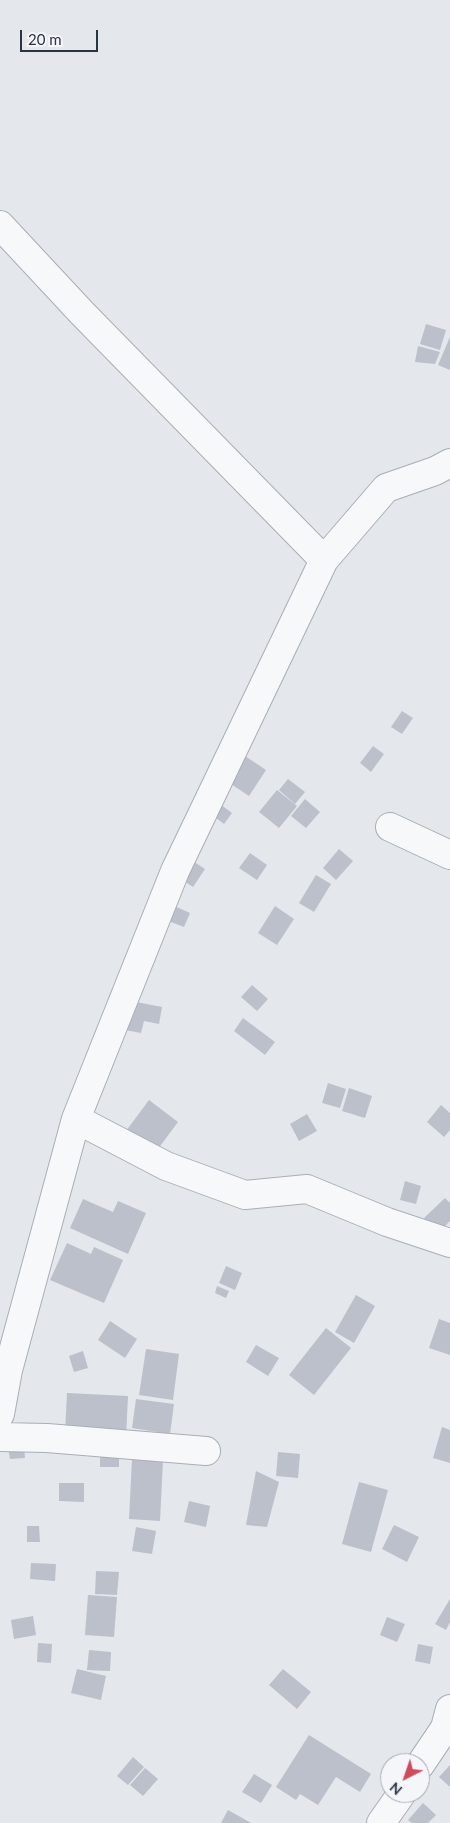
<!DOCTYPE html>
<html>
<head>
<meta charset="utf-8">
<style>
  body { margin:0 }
  #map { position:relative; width:450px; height:1823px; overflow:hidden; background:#e4e7ec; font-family:Lato,sans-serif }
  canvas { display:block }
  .north { position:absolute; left:380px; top:1753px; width:50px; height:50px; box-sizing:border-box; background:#f4f6f9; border:1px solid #a4a8b1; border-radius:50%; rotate:221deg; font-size:14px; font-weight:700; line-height:20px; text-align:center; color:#2b3445 }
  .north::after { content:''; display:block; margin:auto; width:18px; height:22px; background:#d1495b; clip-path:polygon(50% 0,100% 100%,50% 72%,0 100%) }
  .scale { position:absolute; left:20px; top:30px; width:78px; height:22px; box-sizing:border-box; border:2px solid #2b3445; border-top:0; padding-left:6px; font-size:15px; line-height:18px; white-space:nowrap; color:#2b3445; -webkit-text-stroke:4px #f4f6f9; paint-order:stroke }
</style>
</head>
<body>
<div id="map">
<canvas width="450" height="1823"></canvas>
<div class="north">N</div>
<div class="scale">20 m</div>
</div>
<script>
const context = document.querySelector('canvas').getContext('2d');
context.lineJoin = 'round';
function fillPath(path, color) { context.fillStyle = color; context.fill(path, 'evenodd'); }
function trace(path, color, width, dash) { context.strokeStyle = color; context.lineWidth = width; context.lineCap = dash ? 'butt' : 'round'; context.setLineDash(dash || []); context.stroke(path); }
fillPath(new Path2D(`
  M426,324l20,6 -6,20 -20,-6z
  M450,337v33l-12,-5z
  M418,346l22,6 -5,12 -20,-2z
  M402,711l11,7 -11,16 -11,-7z
  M373,746l11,8 -13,18 -11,-9z
  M242,754l24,16 -17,26 -24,-16z
  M288,779l17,13 -10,12 -16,-14z
  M277,790l20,16 -18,22 -20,-16z
  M305,799l15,13 -14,16 -15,-12z
  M216,801l16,12 -8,11 -16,-12z
  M339,849l14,12 -17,19 -13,-12z
  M250,853l17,12 -10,15 -18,-12z
  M188,858l17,11 -12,18 -17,-11z
  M316,875l15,9 -17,28 -15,-9z
  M172,905l18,8 -6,14 -18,-7z
  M275,906l19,13 -17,26 -19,-12z
  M252,985l16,14 -11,12 -16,-14z
  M126,1000l36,7 -3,17 -15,-3 -3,12 -21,-4z
  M243,1018l32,24 -10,13 -31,-24z
  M328,1083l18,6 -6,19 -18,-5z
  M349,1088l23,8 -7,22 -23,-7z
  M149,1100l29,22 -23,31 -29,-22z
  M441,1105l9,8v17l-6,7 -17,-15z
  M307,1114l10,17 -18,10 -9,-17z
  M405,1181l16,5 -5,18 -16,-4z
  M445,1198l5,5v18l-12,12 -14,-15z
  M83,1199l30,13 5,-11 28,12 -18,41 -58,-26z
  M67,1243l24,11 3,-7 29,13 -19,43 -54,-23z
  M226,1266l16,7 -7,17 -16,-7z
  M217,1286l12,5 -3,7 -11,-5z
  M356,1295l19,11 -21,37 -19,-11z
  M439,1319l11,4v32l-21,-7z
  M110,1321l27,18 -12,19 -27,-18z
  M326,1328l25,20 -37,47 -25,-20z
  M256,1345l23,13 -11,18 -22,-14z
  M146,1349l33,5 -6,46 -34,-5z
  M83,1351l5,17 -14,4 -5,-16z
  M67,1393l61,3 -2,41 -61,-4z
  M136,1399l38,5 -4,30 -38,-6z
  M442,1427l8,3v33l-17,-5z
  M24,1445l1,13 -15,1 -2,-12z
  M119,1445v22h-19v-21z
  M278,1452l22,2 -2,24 -22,-2z
  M132,1459l31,2 -3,60 -31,-2z
  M256,1471l23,11 -12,45 -21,-2z
  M359,1482l29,8 -17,62 -29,-8z
  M59,1483h25v19l-25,-1z
  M189,1501l21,5 -4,21 -22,-5z
  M394,1525l25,12 -12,25 -25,-13z
  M27,1526h12l1,16h-13z
  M136,1527l20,4 -4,23 -20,-3z
  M31,1563l25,1 -1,17 -25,-2z
  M96,1571l23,1 -2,23 -22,-1z
  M88,1595l29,2 -3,40 -29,-2z
  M450,1599v23l-4,8 -11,-6z
  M33,1616l3,19 -22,4 -3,-19z
  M387,1617l18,7 -8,18 -17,-7z
  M38,1643l14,1 -1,19 -14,-1z
  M418,1644l15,3 -3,17 -15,-3z
  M89,1650l22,2 -1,19 -23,-1z
  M77,1669l29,7 -5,24 -30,-7z
  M283,1669l28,23 -14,17 -28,-24z
  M309,1735l62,39 -11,18 -24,-15 -18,28 -18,-11 -4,6 -20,-13z
  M133,1757l11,10 -16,18 -11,-9z
  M450,1765v22l-11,-10z
  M145,1768l13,11 -15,17 -13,-11z
  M254,1774l18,11 -11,18 -19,-11z
  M423,1803l13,12 -8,8h-16l-4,-3z
  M228,1810l23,13h-30z`), '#bbc0ca');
const minor = new Path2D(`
  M0,225l82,88 242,247
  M390,827l60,28
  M76,1119l90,47 79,29 62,-6 80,33 63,21
  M0,1414l8,-44 68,-251 99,-248 149,-311 62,-72 49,-17 15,-8
  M0,1437l47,1 159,13
  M420,1765l25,-37 5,-19
  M381,1823l21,-30`);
trace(minor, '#a9aeb7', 30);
trace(minor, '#f7f8fa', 28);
</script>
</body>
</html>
